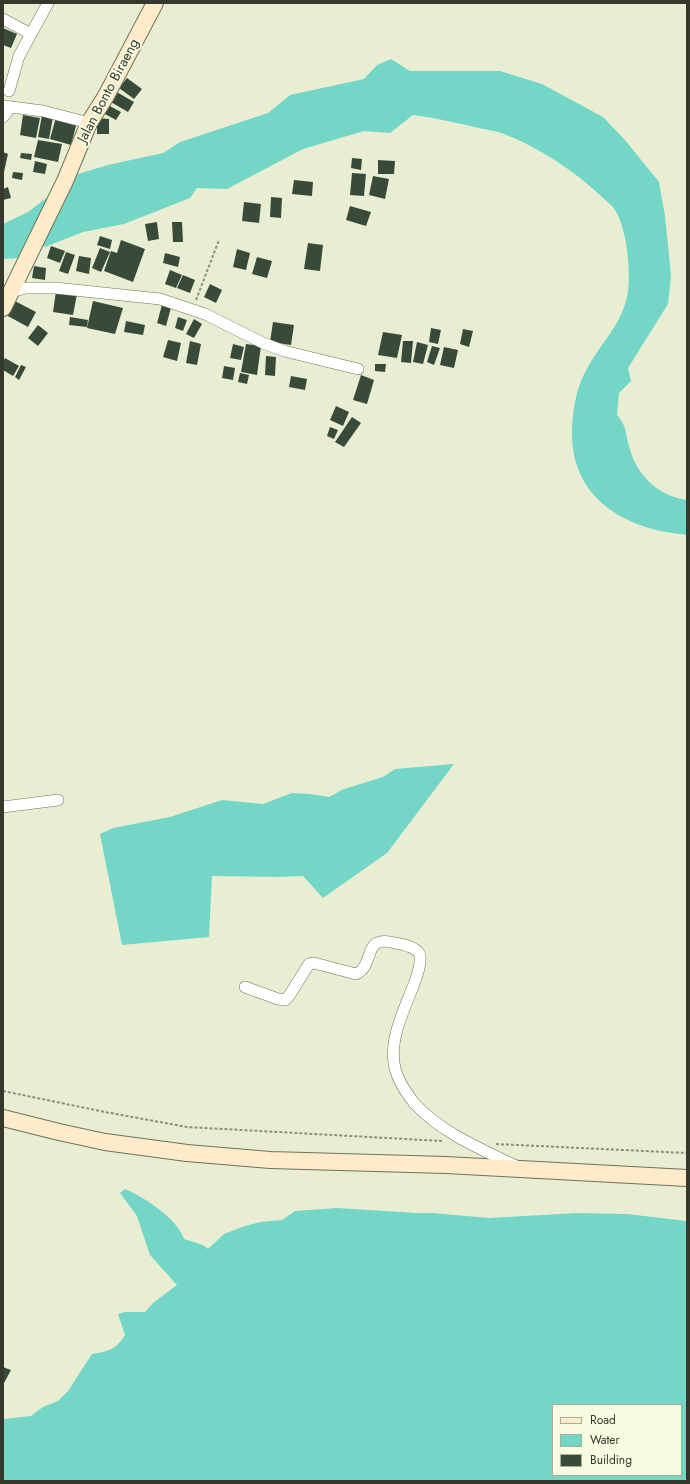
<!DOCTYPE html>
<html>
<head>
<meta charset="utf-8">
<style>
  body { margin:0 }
  #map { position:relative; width:690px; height:1484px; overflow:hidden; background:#e9eed3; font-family:Jost,sans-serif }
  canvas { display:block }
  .frame { position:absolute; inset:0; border:4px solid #36382e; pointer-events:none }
  .legend { position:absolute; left:552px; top:1404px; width:130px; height:72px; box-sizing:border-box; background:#f7fbe0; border:1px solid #aaad99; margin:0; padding:5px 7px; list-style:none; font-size:12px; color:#36382e }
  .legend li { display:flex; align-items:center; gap:8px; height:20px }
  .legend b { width:20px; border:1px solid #aaad99 }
</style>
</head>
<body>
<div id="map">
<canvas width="690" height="1484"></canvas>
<div class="frame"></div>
<ul class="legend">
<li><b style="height:5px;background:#fdebc9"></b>Road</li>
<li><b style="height:11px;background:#73d6c7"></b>Water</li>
<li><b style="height:11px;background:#384b3b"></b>Building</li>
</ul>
</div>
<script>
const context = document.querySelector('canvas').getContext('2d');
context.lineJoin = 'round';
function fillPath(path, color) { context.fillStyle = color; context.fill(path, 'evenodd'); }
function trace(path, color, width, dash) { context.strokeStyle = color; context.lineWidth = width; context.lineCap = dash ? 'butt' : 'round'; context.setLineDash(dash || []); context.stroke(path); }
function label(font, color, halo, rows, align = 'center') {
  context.font = font + ' Jost,sans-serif'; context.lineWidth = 4; context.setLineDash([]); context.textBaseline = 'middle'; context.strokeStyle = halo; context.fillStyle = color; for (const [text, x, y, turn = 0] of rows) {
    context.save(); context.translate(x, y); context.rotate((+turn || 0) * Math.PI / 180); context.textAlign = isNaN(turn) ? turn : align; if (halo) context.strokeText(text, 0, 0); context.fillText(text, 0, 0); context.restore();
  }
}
fillPath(new Path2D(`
  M391,59l19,12h90l42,13 61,33 22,23 34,42 6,34 6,59 -3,29 -40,64 3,13 -12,12 -2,22c10,11 8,18 12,31 7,29 29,50 58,54v35c-12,-2 -26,-3 -38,-7 -50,-15 -80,-49 -77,-103 2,-21 5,-40 16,-58 13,-24 33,-42 39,-70 5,-21 0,-69 -12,-87 -3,-5 -10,-10 -14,-14 -28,-26 -61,-48 -97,-62 -7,-3 -17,-4 -25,-6 -22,-5 -43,-10 -66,-13l-23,18 -26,-2 -61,18 -76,40 -30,-1 -7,10 -66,26 -41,8 -38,15 -7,-4 -19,15 -16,1v-35l25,-12 50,-38 30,-9 55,-12 17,-11 88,-29 22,-18 74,-16 13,-14z
  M454,764l-67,89 -64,45 -20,-22 -24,1 -67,-1 -3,61 -87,8 -22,-111 13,-6 57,-11 52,-17 41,4 29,-11 19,1 18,3 15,-8 39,-12 12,-8z
  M125,1189c19,8 53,30 59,50l19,6 5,4 16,-15 18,-7 18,-5 22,-2 13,-9 42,-3 80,5h16l56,5 88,-5 50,1 60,7v260h-684v-62l28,-3 12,-9 15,-6 10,-10 24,-37c15,-2 25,-5 33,-19l-7,-21 7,-2h20l8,-9 24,-18 -27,-30 -13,-39 -17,-23zM553,1405h128v70h-128z`), '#73d6c7');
fillPath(new Path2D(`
  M3,28l14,6 -6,14 -8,-3z
  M127,78l15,11 -8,10 -15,-11z
  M115,91l19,11 -6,10 -19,-11z
  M108,105l13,7 -5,8 -13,-7z
  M23,115l17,3 -4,20 -16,-3z
  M42,115l11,2 -4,22 -11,-2z
  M56,117l21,5 -6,23 -21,-6z
  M97,118l12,1v15h-12z
  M38,140l24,4 -4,18 -24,-5z
  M3,152l5,2 -4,18h-1z
  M21,153l11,1 -1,6 -11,-2z
  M352,158l10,1 -1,11 -10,-2z
  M378,160l17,1 -1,13h-16z
  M35,161l12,3 -2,10 -12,-2z
  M13,172l10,1 -1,7 -10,-2z
  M352,173l14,1 -2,22 -14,-1z
  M373,176l16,3 -4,20 -16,-4z
  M294,180l19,2 -1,14 -20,-2z
  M8,187l3,11 -8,2v-11z
  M271,197l11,1 -1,20 -11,-1z
  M244,202l17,2 -2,19 -17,-2z
  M350,206l21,6 -5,14 -20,-6z
  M157,222l2,17 -11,2 -3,-17z
  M172,222h10l1,20h-10z
  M100,236l12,4 -2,9 -13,-4z
  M121,240l24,9 -12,33 -29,-11 7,-20 6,2z
  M308,243l15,2 -3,26 -16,-2z
  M51,246l14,5 -5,12 -13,-5z
  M100,248l10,4 -9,20 -9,-4z
  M237,249l13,4 -4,17 -13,-3z
  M66,252l9,3 -7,19 -9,-3z
  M165,253l15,4 -2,10 -15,-4z
  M79,256l12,2 -2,16 -13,-3z
  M257,257l15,4 -5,17 -15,-4z
  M34,266l12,2 -1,12 -13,-2z
  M170,270l12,5 -6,13 -11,-4z
  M183,275l12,5 -5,13 -13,-5z
  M210,284l12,6 -6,13 -12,-6z
  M56,291l21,3 -4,21 -20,-3z
  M13,300l23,12 -8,15 -22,-12z
  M93,301l30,7 -8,26 -28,-6z
  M163,301l9,3 -6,22 -9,-3z
  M70,317l18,3 -1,7 -18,-2z
  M178,317l9,3 -4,11 -8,-3z
  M194,319l8,5 -8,14 -8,-4z
  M126,321l19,4 -2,10 -19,-3z
  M273,322l21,3 -3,20 -21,-3z
  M38,325l10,8 -10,13 -10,-8z
  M431,328l10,2 -3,14 -9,-2z
  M463,329l10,2 -4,16 -9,-3z
  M383,332l19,3 -5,23 -19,-3z
  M168,340l13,3 -4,18 -14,-4z
  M190,341l11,3 -4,21 -11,-2z
  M403,341h10l-2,22 -10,-1z
  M417,342l11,3 -5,19 -10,-2z
  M233,344l11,3 -3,13 -11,-2z
  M246,344l15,2 -4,29 -16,-3z
  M432,346l8,2 -6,17 -7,-3z
  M444,347l14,3 -4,18 -14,-3z
  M266,356l10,1 -1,19 -10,-1z
  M5,358l14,8 -6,10 -10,-6v-8z
  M375,364h11l-1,8 -10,-1z
  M21,365l5,2 -7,13 -4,-3z
  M224,366l11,2 -2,12 -11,-2z
  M240,373l9,2 -2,9 -9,-2z
  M361,375l13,5 -7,24 -14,-4z
  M291,376l16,3 -2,11 -16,-3z
  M336,406l13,6 -6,14 -13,-6z
  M352,417l9,6 -17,24 -9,-5z
  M330,427l8,3 -4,9 -7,-3z
  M3,1367l8,3 -8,15z`), '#384b3b');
const street = new Path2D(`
  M3,19l28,15
  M9,91l10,-35 29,-53
  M3,106l40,5 46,12
  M3,117l8,-10
  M11,292l15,-4h29l105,11 45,15 58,29 21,8 74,18
  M3,807l55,-7
  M245,987l33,12 7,1 4,-4 20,-32 5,-1 42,11c20,-9 5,-40 39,-31 7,1 15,3 21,7 3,2 4,4 4,7 1,9 -3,19 -6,27 -9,24 -24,53 -20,79 2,14 12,30 21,41 27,29 66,45 101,62`);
const secondary = new Path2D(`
  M3,308l62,-127 24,-58 17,-27 49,-93
  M3,1118l56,14 46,10 82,11 83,7 176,5 241,13`);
trace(street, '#6e725a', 12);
trace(secondary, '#6e725a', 18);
trace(new Path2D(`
  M196,300l23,-60
  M3,1091l102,21 82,15 255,14
  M496,1144l191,9`), '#8b8f7d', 2, [3, 2]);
trace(street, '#fff', 11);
trace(secondary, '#fdebc9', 16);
label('14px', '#36382e', '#f7fbe0', [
  ["Jalan Bonto Biraeng",109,91,-62]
]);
</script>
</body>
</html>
